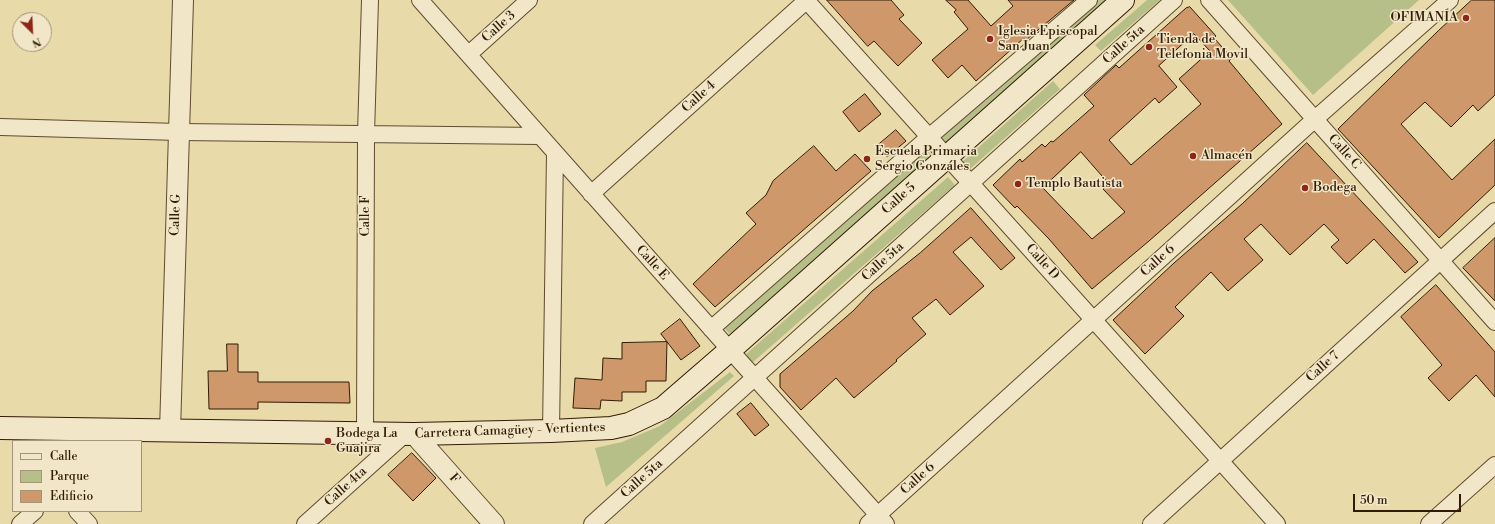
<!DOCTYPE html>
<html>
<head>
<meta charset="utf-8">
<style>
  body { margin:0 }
  #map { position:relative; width:1495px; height:524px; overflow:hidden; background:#e9daaa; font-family:"Libre Bodoni",serif }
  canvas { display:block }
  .legend { position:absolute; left:12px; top:440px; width:130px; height:72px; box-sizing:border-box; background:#f1e7c8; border:1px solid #a4957a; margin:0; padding:5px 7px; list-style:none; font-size:12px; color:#311b05 }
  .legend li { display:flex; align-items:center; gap:8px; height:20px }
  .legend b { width:20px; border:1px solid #a4957a }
  .north { position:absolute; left:12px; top:12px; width:40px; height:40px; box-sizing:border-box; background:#f1e7c8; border:1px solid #a4957a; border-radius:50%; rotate:156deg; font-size:11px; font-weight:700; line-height:16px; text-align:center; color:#311b05 }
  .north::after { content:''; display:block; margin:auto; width:14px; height:18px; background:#8f2418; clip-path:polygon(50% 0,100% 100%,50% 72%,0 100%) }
  .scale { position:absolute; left:1353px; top:494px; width:108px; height:18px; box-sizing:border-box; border:2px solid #311b05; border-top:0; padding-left:5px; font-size:12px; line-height:14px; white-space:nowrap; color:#311b05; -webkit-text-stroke:3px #f1e7c8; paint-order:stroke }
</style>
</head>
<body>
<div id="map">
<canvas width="1495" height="524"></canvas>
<ul class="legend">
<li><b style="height:5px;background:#f1e7c8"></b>Calle</li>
<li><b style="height:11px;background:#b7bf88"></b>Parque</li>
<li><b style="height:11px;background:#ce986b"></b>Edificio</li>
</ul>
<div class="north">N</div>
<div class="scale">50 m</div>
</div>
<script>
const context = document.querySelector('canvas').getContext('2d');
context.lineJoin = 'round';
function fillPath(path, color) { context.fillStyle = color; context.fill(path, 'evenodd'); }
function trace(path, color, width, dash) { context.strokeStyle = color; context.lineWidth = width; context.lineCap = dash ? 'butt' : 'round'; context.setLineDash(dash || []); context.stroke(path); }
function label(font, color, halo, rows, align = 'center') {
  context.font = font + ' "Libre Bodoni",serif'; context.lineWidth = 3; context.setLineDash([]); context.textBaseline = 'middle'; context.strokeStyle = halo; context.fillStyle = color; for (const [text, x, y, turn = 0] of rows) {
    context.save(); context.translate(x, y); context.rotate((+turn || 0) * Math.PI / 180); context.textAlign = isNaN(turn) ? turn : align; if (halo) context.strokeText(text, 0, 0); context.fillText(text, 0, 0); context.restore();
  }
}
fillPath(new Path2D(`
  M1097,0h16l-166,146 -7,-9z
  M1147,0h13l-59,51 -6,-6z
  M1228,0h191l-106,95z
  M1053,81l7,8 -91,81 -7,-8z
  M926,149l7,8 -203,177 -8,-8z
  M948,177l7,8 -203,178 -7,-8z
  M730,372l4,4 -128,111 -11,-39 27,-6 38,-16z`), '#b7bf88');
const building = new Path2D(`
  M827,0h64l13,15 -5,4 23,24 -24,23 -24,-25 -6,5z
  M946,0h22l23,26 22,-20 -5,-6h66l-48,40 -2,-2 -48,43 -14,-16 -14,13 -16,-18 36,-31 -14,-17 2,-2z
  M1472,0h23v95l-17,16 -5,-6 -22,22 -26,-25 -24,22 51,56 43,-41v46l-56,53 -101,-109 100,-98z
  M1190,7l26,29 -2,2 18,20 -3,3 53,63 -133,117 -57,48 -43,-50 -32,-33 -2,2 -22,-23 27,-26 2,3 20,-18 3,3 6,-6 2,1 41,-36 -10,-11 32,-30 3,3 67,-60zM1194,34l16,17 -31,28 22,25 -70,61 -22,-25 46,-42 4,5 18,-16 -18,-21zM1081,152l28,32 -6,5 22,23 -33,27 -49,-51z
  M865,94l16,20 -22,18 -16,-20z
  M896,130l10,11 -19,16 -10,-11z
  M1307,143l111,119 -13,11 -31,-34 -27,25 -16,-17 8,-7 -15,-16 -34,31 -29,-31 -17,15 19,21 -35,31 -17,-19 -36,35 9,9 -39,38 -32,-34 61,-57 68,-59z
  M814,146l22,25 19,-17 16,17 -156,136 -22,-23 63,-60 -10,-11 20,-18 7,-14z
  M971,208l44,50 -14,12 -30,-33 -18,15 31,34 -34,29 -14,-16 -24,19 14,16 -30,26 1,1 -43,37 -18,-20 -35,32 -21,-23v-13l73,-63 19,-20 48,-38z
  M1495,238v63l-32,-33z
  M1436,285l59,67v45l-19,-22 -27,26 -21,-23 14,-13 -41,-48z
  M680,319l20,27 -19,14 -20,-26z
  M667,342l-1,39h-20v11h-24v9l-21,-1 -1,9 -27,-1 2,-30 27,2 1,-22 19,1v-16z
  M227,344h11v28h20v10h91l1,21 -92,-1v7h-49l-1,-38h19z
  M751,403l18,22 -14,11 -18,-22z
  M412,453l24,25 -23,23 -25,-26z`);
fillPath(building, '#ce986b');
trace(building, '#311b05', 1);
const minor = new Path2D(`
  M420,0l310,350 156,174
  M806,0l471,524
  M1209,0l286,322
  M469,54l60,-54
  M0,127l179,5 361,4
  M591,194l216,-194
  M711,329l218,-192 160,-137
  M551,431l4,-278
  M365,433l1,-299 4,-134
  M77,511l12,13
  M20,524l15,-13
  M305,524l100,-90
  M592,524l582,-524
  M868,524l447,-405 135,-119
  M1151,524l344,-313
  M1429,524l66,-59`);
const tertiary = new Path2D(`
  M170,431l13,-431
  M414,434l80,90`);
const secondary = new Path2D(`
  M0,428l414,6 137,-3 60,-3 18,-4 34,-16 67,-58 393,-350`);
trace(minor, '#5f4b2e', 18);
trace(tertiary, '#5f4b2e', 22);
trace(secondary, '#311b05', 24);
trace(minor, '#f1e7c8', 16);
trace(tertiary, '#f1e7c8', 20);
trace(secondary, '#f1e7c8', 22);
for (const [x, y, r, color] of [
  [1466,18,4,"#8f2418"],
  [990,39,4,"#8f2418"],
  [1149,47,4,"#8f2418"],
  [1193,156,4,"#8f2418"],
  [867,159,4,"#8f2418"],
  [1018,184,4,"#8f2418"],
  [1305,188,4,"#8f2418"],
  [328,441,4,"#8f2418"]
]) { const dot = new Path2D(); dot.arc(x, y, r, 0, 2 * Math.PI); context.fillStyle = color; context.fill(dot); trace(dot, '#f1e7c8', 1.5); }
label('13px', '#311b05', '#f1e7c8', [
  ["OFIMANÍA",1458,18,"right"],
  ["Iglesia Episcopal",998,32],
  ["San Juan",998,47],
  ["Tienda de",1157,40],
  ["Telefonia Movil",1157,55],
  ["Escuela Primaria",875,152],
  ["Sergio Gonzáles",875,167],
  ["Almacén",1201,156],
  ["Templo Bautista",1026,184],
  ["Bodega",1313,188],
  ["Bodega La",336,434],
  ["Guajira",336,449]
], 'left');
label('13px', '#311b05', '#f1e7c8', [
  ["Calle 3",499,27,-42],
  ["Calle 5ta",1124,45,-42],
  ["Calle 4",699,97,-42],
  ["Calle C",1344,152,48],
  ["Calle 5",899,199,-42],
  ["Calle G",176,215,-88],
  ["Calle F",366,216,-90],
  ["Calle 6",1158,261,-42],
  ["Calle 5ta",883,262,-42],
  ["Calle D",1042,262,48],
  ["Calle E",652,263,48],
  ["Calle 7",1323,367,-42],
  ["Carretera Camagüey - Vertientes",510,431,-2],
  ["F",454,479,48],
  ["Calle 5ta",642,479,-42],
  ["Calle 6",918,479,-42],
  ["Calle 4ta",346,487,-42]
]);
</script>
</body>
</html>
